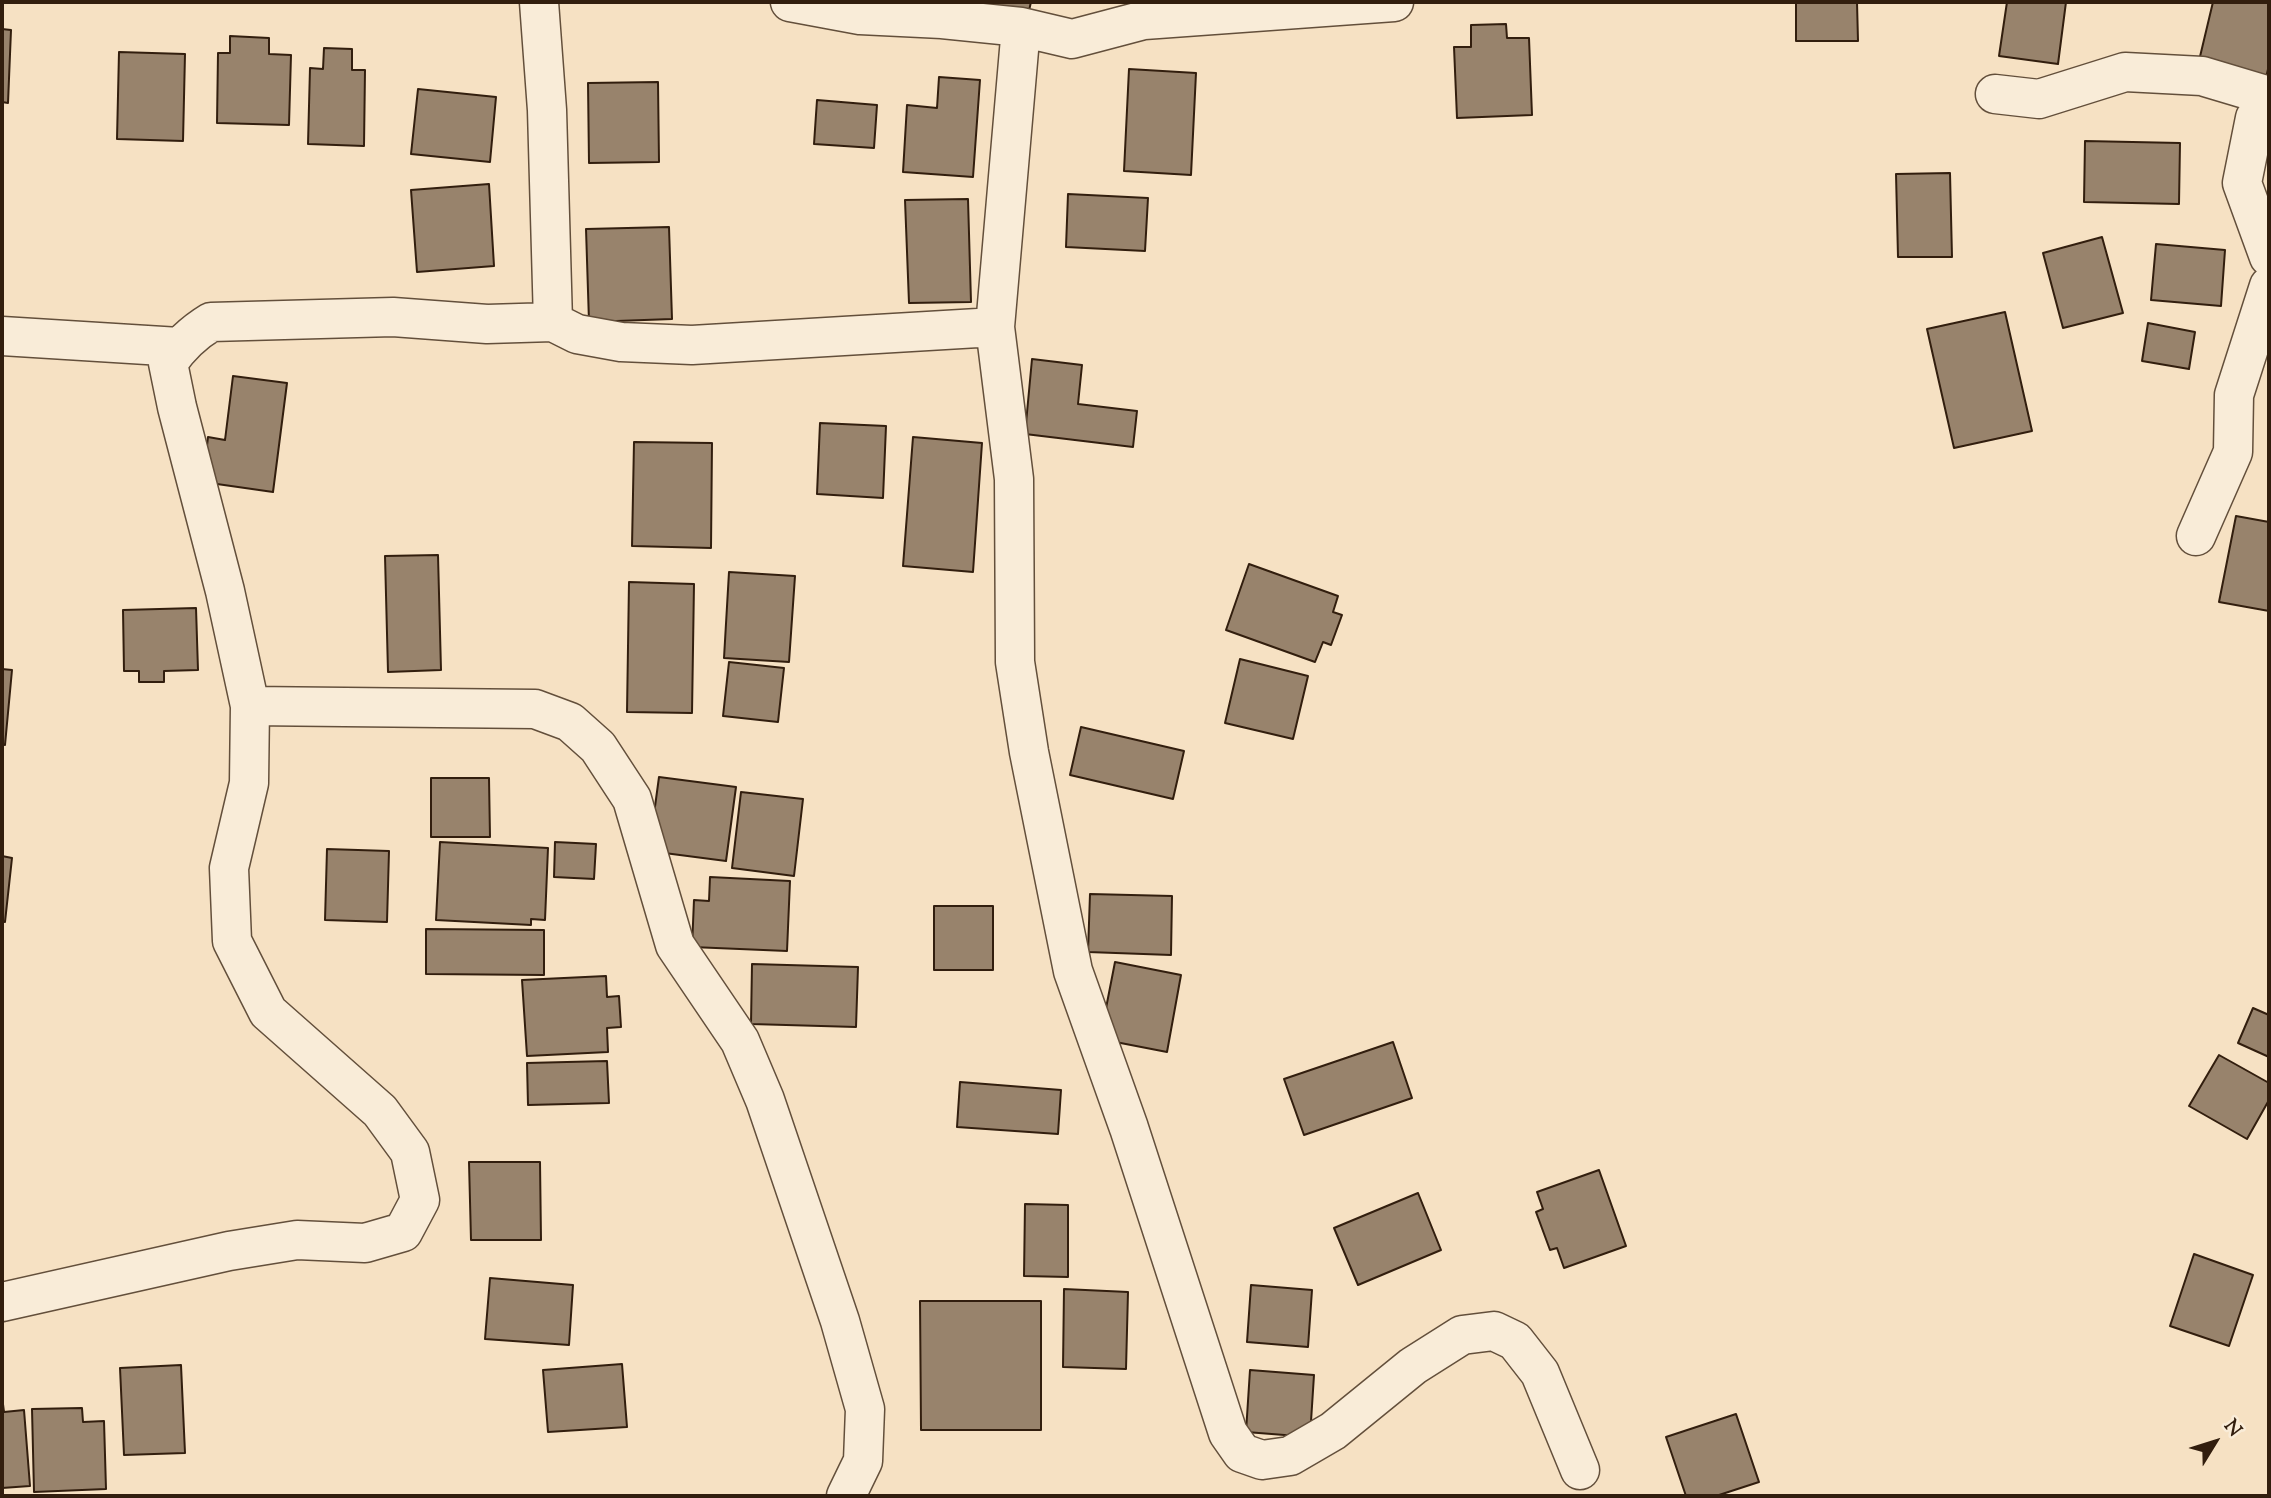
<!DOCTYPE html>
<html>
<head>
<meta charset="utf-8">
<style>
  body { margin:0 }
  #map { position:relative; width:2271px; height:1498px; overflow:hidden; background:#f6e1c3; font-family:"Sorts Mill Goudy",serif }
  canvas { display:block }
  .frame { position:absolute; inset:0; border:4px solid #321e0e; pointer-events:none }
  .north { position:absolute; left:2180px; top:1407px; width:70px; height:70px; -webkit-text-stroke:5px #f9ecd8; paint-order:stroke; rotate:52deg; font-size:19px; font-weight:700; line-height:28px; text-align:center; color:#321e0e }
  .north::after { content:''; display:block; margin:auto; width:24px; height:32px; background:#321e0e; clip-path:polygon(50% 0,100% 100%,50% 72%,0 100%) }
</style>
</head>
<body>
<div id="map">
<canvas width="2271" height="1498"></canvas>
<div class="frame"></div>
<div class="north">N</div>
</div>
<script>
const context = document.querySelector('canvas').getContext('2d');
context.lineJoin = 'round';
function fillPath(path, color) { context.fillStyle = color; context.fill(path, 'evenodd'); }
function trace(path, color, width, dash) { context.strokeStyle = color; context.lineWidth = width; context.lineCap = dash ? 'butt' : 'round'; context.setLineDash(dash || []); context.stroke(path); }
const building = new Path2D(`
  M972,2h59l-4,17 -56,-11z
  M1796,2h61l1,39h-62z
  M2007,2h59l-8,62 -59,-8z
  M2213,2l56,1v62l-4,17 -67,-17z
  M1506,24l1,14h22l3,77 -75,3 -3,-71h17v-22z
  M2,29l9,1 -3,73 -6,-1z
  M230,36l39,2v16l22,1 -2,70 -72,-2 1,-70h12z
  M324,48l28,1v21h13l-1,76 -56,-2 2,-76 13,1z
  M119,52l66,2 -2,87 -66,-2z
  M1129,69l67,4 -5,102 -67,-4z
  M939,77l41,3 -7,97 -70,-5 4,-67 30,3z
  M658,82l1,80 -70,1 -1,-80z
  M418,89l78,8 -6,65 -79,-8z
  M817,100l60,5 -3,43 -60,-4z
  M2085,141l95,2 -1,61 -95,-2z
  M1950,173l2,84h-54l-2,-83z
  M489,184l5,82 -77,6 -6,-82z
  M1068,194l80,4 -3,53 -79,-4z
  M968,199l3,103 -62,1 -4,-103z
  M669,227l3,92 -83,3 -3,-93z
  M2102,237l21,76 -60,15 -20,-75z
  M2156,244l69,6 -4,56 -70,-6z
  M2005,312l27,119 -78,17 -27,-119z
  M2148,323l47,9 -6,37 -47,-8z
  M1032,359l50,6 -4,39 59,7 -4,36 -108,-13z
  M233,376l54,7 -14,109 -70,-10 5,-45 17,3z
  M820,423l66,3 -3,72 -66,-4z
  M913,437l69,6 -9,129 -70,-6z
  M634,442l78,1 -1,105 -79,-2z
  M2236,516l33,6v89l-50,-9z
  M438,555l3,115 -53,2 -3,-116z
  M1249,564l89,32 -5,16 9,3 -11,30 -8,-3 -8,20 -89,-32z
  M729,572l66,4 -6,86 -65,-4z
  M629,582l65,2 -2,129 -65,-1z
  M196,608l2,62 -34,1v11h-25v-11h-15l-1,-61z
  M1240,659l68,17 -15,63 -68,-16z
  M729,662l55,6 -6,54 -55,-6z
  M2,669l10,1 -7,75 -3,-1z
  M1081,727l103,24 -11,48 -103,-24z
  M659,777l77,10 -10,74 -77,-10z
  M431,778h58l1,59h-59z
  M741,792l62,7 -9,77 -62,-8z
  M440,842l108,6 -3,72 -14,-1v6l-95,-5z
  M555,842l41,2 -2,35 -40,-2z
  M327,849l62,2 -2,71 -62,-2z
  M2,856l10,2 -7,64 -3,-1z
  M710,877l80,4 -3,70 -95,-4 2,-47 15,1z
  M1090,894l82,2 -1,59 -83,-3z
  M934,906h59v64h-59z
  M426,929l118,1v45l-118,-1z
  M1115,962l66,13 -14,77 -67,-13z
  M752,964l106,3 -2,60 -105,-3z
  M606,976l1,21 12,-1 2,31 -14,1 1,24 -81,4 -5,-76z
  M2253,1008l16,7v42l-31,-14z
  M1393,1042l19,56 -108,37 -20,-56z
  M2219,1055l50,28v17l-22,39 -58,-33z
  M607,1061l2,42 -81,2 -1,-42z
  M960,1082l101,8 -3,44 -101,-7z
  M469,1162h71l1,78h-70z
  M1599,1170l27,76 -62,22 -7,-20 -7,2 -14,-38 7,-3 -6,-17z
  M1418,1193l23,57 -83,35 -24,-57z
  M1025,1204l43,1v72l-44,-1z
  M2194,1254l59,21 -24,71 -59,-20z
  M490,1278l83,7 -4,60 -84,-6z
  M1251,1285l61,5 -4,57 -61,-5z
  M1064,1289l64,3 -2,77 -63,-2z
  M920,1301h121v129h-120z
  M622,1364l5,63 -79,5 -5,-62z
  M181,1365l4,88 -61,2 -4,-87z
  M1250,1370l64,5 -4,62 -64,-5z
  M2,1396l2,16 20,-2 6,76 -28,2z
  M82,1408l1,14 21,-1 2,68 -72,3 -2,-83z
  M1736,1414l23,68 -43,14h-30l-20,-59z`);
fillPath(building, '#98836c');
trace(building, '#321e0e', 2);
const street = new Path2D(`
  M539,2l8,108 6,212 24,12 44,8 71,3 303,-18
  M790,2l70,13 82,4 79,8 51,12 72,-19 250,-18
  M1021,27l-26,300 19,152 1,183 14,90 44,219 56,157 99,305 14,20 20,7 28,-4 43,-25 80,-65 49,-31 32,-4 21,10 25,32 40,97
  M1995,94l44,5 86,-27 77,4 67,20
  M2269,95l-14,23 -13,65 27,74
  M2,336l177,11
  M2196,536l37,-84 1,-57 35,-109
  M250,706l285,3 35,13 28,25 34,52 43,146 65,96 25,59 75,221 25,88 -2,52 -17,35
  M2,1302l227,-51 68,-11 68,3 38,-11 17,-32 -10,-48 -30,-41 -112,-99 -36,-71 -3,-73 20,-85 1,-77 -25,-115 -48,-184 -9,-44c12,-18 25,-30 43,-41l182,-5 94,7 66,-2`);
trace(street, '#634f3b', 41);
trace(street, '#f9ecd8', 38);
</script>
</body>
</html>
